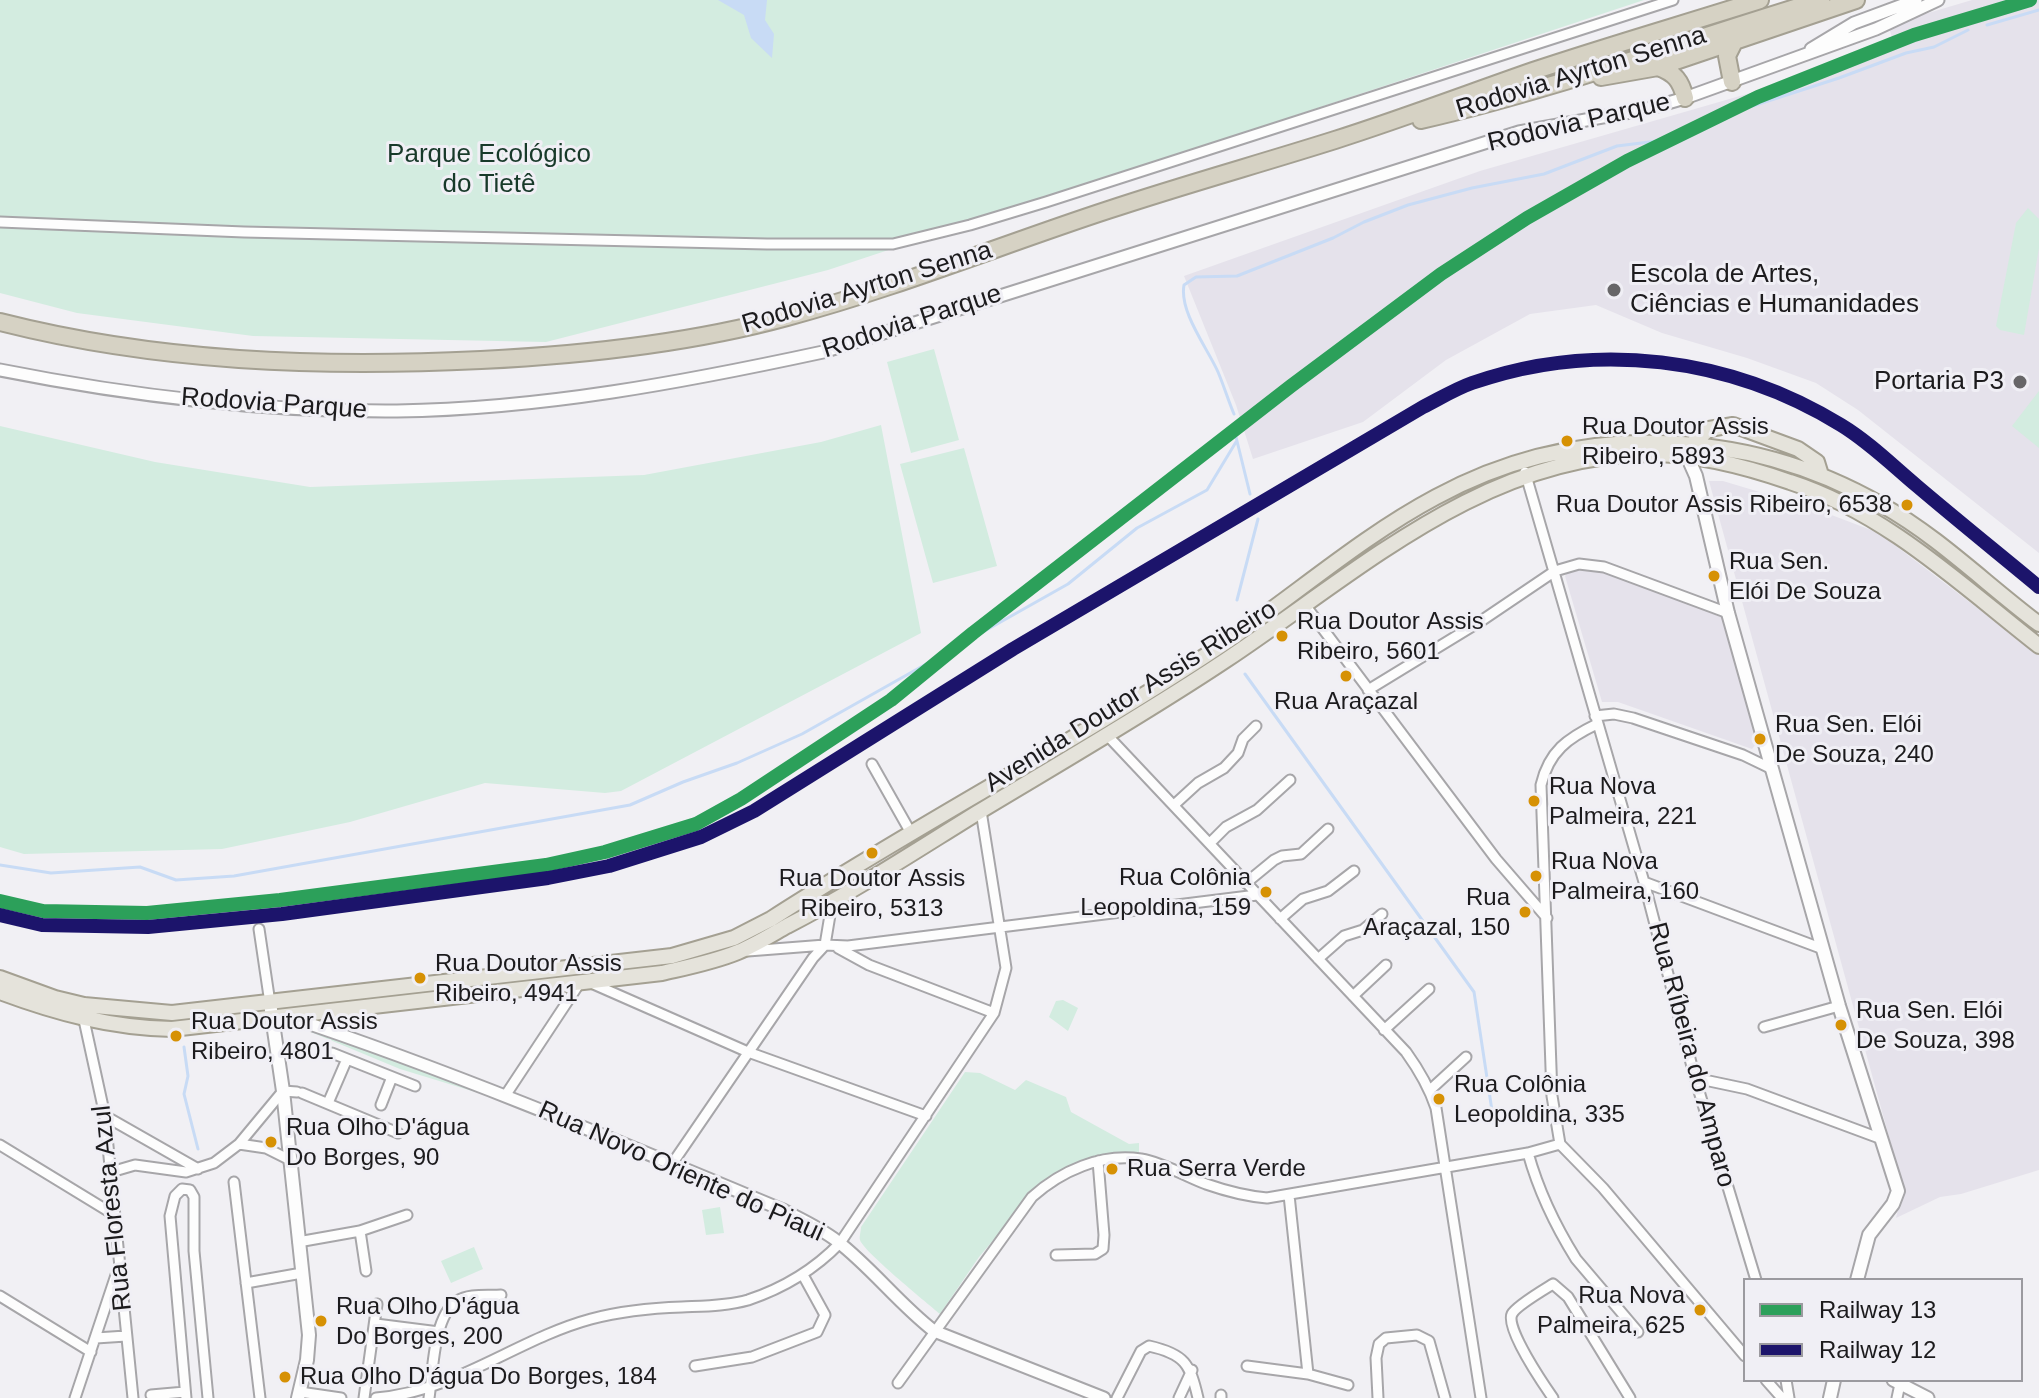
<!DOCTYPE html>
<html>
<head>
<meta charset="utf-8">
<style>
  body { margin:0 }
  #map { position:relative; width:2039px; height:1398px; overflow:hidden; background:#f1f0f4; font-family:Helvetica,sans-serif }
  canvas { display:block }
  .legend { position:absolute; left:1743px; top:1278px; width:280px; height:104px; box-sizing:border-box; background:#f0eff5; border:2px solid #9b9a9f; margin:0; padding:10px 14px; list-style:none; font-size:24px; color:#1c1b1d }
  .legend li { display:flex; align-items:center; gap:16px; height:40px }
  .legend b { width:40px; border:2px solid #9b9a9f }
</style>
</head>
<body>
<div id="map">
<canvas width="2039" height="1398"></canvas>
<ul class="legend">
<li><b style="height:10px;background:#2ca05a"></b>Railway 13</li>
<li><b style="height:10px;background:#1c146b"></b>Railway 12</li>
</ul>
</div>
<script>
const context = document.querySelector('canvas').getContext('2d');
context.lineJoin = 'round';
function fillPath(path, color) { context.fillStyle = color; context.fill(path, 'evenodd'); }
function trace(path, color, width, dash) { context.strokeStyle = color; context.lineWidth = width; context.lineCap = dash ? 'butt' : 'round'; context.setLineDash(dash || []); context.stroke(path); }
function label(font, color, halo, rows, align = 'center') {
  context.font = font + ' Helvetica,sans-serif'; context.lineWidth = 6; context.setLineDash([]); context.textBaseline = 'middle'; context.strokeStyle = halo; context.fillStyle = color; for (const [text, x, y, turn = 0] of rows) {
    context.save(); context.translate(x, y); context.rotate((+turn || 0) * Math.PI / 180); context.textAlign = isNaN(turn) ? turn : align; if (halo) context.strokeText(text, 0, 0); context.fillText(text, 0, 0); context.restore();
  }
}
fillPath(new Path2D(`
  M1972,0h67v553l-181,-143 -42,-27 -69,-25 -85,-25 -66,-28 -66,9 -84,46 -83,62 -110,37 -17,-54 -52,-129 296,-105 291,-84 122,-47 -5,-15z
  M1709,481h14l90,27 66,25 160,122v515l-78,24 -21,3 -44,21 7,-30z
  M1579,569l23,2 122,47 33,125 -5,6 -134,-47h-16l-37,-126 3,-4z`), '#e5e2eb');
fillPath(new Path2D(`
  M0,0h1644l-816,270 -282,72 -293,-6 -176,-23 -77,-20z
  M2028,208l11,11v29l-15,87 -24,-5 -4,-4 20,-103z
  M934,349l25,91 -48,13 -24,-91z
  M2039,391v57l-27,-22z
  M881,425l40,208 -300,158 -16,2 -120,-10 -135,39 -128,27 -198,5 -24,-7v-421l155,36 155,25 334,-12 177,-33z
  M964,448l33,118 -64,17 -33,-119z
  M1063,1000l15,8 -10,23 -19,-14 7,-16z
  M305,1019l190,79 -95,-29 -94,-39 -29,-8z
  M965,1072l15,1 35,17 11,-10 40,17 5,15 58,32 10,-1v11l-58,6 -36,19 -66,78 -39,57c-14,-12 -77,-63 -80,-74 -1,-3 1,-9 1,-13z
  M720,1207l4,26 -18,2 -4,-25z
  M474,1247l9,22 -32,14 -10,-22z`), '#d3ece0');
fillPath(new Path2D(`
  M718,0h49l-2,20 9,14 -2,24 -21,-20 -7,-23z`), '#c8dbf5');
trace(new Path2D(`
  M1987,25l52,-15
  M1234,414c-6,-14 -10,-28 -16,-42 -10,-23 -39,-60 -34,-87l12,-8 41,-1 96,-38 31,-16 44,-17 64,-17 72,-14 73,-28 65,-8 21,-16 136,-44 67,-25 28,-6 34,-17
  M1236,437l14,57
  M1237,600l21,-81
  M1245,674l229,318 20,132
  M0,865l51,8 89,-6 36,13 58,-4 396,-71 53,-23 54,-19 65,-29 266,-150 69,-56 70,-38 29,-48
  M184,1047l4,29 -4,18 14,55`), '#c8dbf5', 3);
const minor = new Path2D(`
  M0,222l244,10 523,12h126l77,-19 76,-23 627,-202
  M1525,472l119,410 51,196 61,202
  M1305,605l191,254 51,59
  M1368,690l113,-69 74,-50 24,-7 25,3 124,46
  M1595,716l19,-2 19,4 110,37 29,14
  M1597,724c-29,14 -48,27 -56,61l11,311 8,48 43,44 142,168
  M1107,735l299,317c13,18 23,35 30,56l45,290
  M872,764l39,69
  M1174,805l24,-22 26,-15 14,-15 5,-14 13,-13
  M1210,843l16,-16 31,-17 33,-30
  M1644,882l179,67
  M1246,883l28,-23 8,-4 19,-2 27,-25
  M1280,919l23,-20 25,-8 26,-20
  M259,929l11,74
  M825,945l7,-42
  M838,948l31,17 125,48
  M748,951l77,-6 23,1 409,-51
  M1318,959l26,-23 19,-6 19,-16
  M591,983l157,69 178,64
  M1353,996l33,-31
  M84,1020l21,96 28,282
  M1764,1027l75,-21
  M1384,1030l45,-41
  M332,1053l83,33
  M1695,1078l52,11 132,49
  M1430,1090l36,-33
  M302,1093l96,40
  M505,1096l76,-115
  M328,1103l19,-44
  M381,1105l11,-28
  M105,1116l93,53
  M239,1144l27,4 24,12
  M0,1145l113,69
  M1528,1153c10,36 28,74 48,106l62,73
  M672,1164l141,-206 12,-13
  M111,1172l24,-7 51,7 28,-9 25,-19 44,-53 14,1
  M234,1182l26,216
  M1289,1195l19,179
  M360,1231l6,40
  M298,1242l62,-11 47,-16
  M1056,1255l39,-1 8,-5 1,-14 -6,-74
  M246,1283l56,-10
  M0,1296l91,56
  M376,1324l63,8
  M96,1338l30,-2
  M695,1366l57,-9 65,-25 8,-17 -22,-40
  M1247,1366l61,8 40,11
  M1766,1380l16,18
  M1786,1380l3,18
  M898,1383l134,-186c29,-26 69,-44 109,-38 23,4 44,17 65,25 20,7 39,12 61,14l261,-45 32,-9
  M300,1392l41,6
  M151,1395l34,-3
  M1221,1395v3
  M75,1398l42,-126
  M186,1398l-16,-182 5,-20 7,-7 8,1 4,7v54l14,147
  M364,1398l13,-94
  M376,1398c79,-6 141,-59 215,-79 30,-8 60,-11 91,-12 21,-1 45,-1 66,-7 36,-12 66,-30 92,-57l154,-230 12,-45 -25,-157
  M429,1398c4,-25 4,-82 28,-97 12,-8 31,-5 44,-6
  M1117,1398l24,-47 8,-5c36,8 41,18 49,52
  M1179,1398l13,-28
  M1378,1398l-2,-40 3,-14 7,-6 31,-3 12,6 16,57
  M1553,1398c-9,-13 -48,-70 -41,-84 4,-8 33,-25 41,-30l15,13 62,101
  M1897,1398l3,-14`);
const tertiary = new Path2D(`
  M1811,49l43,-26 62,-23
  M0,370c131,26 264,42 397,41 144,-2 287,-29 426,-59l696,-220 128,-23 38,-11 191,-69 62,-29
  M289,1017c168,56 331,125 494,193 19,10 37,18 54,31 35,27 62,63 97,90l170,67
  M1893,1380l35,18`);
const secondary = new Path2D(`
  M1690,451l-2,7 8,18 32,137 44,156 67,237 59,185 -5,13 -24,31 -12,45
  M270,1003l13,88 26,244 -2,25 -9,38
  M1830,1398l4,-18`);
const primary = new Path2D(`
  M1692,444l17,-15 24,-4 65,24 19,13 4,13
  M0,978l55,20 29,7 88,8 500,-57 62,-18 37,-19c147,-95 303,-176 449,-273 72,-48 139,-108 216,-149 140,-76 308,-71 446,8 57,32 105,80 157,119
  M0,992c56,21 112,36 172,37l490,-56c26,-6 52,-11 76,-21 17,-7 33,-17 49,-26 66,-34 127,-74 190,-113 83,-50 168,-99 249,-153 131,-87 258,-206 425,-206 46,0 96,13 139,28 96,31 171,103 249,164`);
const motorway = new Path2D(`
  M1658,67c17,6 23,14 27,31
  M1601,77l57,-10 198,-67
  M1732,82l-5,-26 8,-16
  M1421,120c136,-31 267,-80 400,-120
  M0,322c157,40 320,46 481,38 102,-5 207,-16 306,-43 109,-29 214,-72 321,-107 75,-25 151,-46 227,-70 66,-21 132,-46 198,-69 75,-25 151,-47 227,-71`);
trace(minor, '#a7a6a9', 13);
trace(tertiary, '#a7a6a9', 15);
trace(secondary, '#a7a6a9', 16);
trace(primary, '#a4a092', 18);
trace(motorway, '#a4a092', 20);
trace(minor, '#fdfdfd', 9);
trace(tertiary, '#fdfdfd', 11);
trace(secondary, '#fdfdfd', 12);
trace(primary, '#e5e3db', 14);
trace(motorway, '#d6d2c4', 16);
trace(new Path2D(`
  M0,901l43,10 104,2 133,-13 266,-35 59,-13 91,-28 45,-25 150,-99 82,-67 318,-247 150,-112 86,-56 100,-57 131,-64 156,-62 116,-35`), '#2ca05a', 14);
trace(new Path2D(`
  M0,915l42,10 106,2 134,-13 266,-36 61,-12 92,-29 53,-26 259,-162 410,-242c16,-8 32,-18 49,-24 124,-43 258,-26 369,42 28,17 51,40 76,61 40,34 81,67 122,101`), '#1c146b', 14);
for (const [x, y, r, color] of [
  [1614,290,8,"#676668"],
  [2020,382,8,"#676668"],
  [1567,441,7,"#d69104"],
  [1907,505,7,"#d69104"],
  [1714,576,7,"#d69104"],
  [1282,636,7,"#d69104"],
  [1346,676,7,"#d69104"],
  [1760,739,7,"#d69104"],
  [1534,801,7,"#d69104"],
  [872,853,7,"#d69104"],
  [1536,876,7,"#d69104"],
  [1266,892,7,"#d69104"],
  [1525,912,7,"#d69104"],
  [420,978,7,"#d69104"],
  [1841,1025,7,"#d69104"],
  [176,1036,7,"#d69104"],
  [1439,1099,7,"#d69104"],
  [271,1142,7,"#d69104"],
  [1112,1169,7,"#d69104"],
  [1700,1310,7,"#d69104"],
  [321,1321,7,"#d69104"],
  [285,1377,7,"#d69104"]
]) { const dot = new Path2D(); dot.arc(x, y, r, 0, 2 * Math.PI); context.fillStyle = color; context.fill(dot); trace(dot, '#f0eff5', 3); }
label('24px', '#1c1b1d', '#f0eff5', [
  ["Rua Doutor Assis",1582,427],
  ["Ribeiro, 5893",1582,457],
  ["Rua Doutor Assis Ribeiro, 6538",1892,505,"right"],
  ["Rua Sen.",1729,562],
  ["Elói De Souza",1729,592],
  ["Rua Doutor Assis",1297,622],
  ["Ribeiro, 5601",1297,652],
  ["Rua Araçazal",1346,702,"center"],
  ["Rua Sen. Elói",1775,725],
  ["De Souza, 240",1775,755],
  ["Rua Nova",1549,787],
  ["Palmeira, 221",1549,817],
  ["Rua Nova",1551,862],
  ["Palmeira, 160",1551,892],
  ["Rua Colônia",1251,878,"right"],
  ["Leopoldina, 159",1251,908,"right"],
  ["Rua Doutor Assis",872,879,"center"],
  ["Ribeiro, 5313",872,909,"center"],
  ["Rua",1510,898,"right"],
  ["Araçazal, 150",1510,928,"right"],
  ["Rua Doutor Assis",435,964],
  ["Ribeiro, 4941",435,994],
  ["Rua Sen. Elói",1856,1011],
  ["De Souza, 398",1856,1041],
  ["Rua Doutor Assis",191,1022],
  ["Ribeiro, 4801",191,1052],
  ["Rua Colônia",1454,1085],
  ["Leopoldina, 335",1454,1115],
  ["Rua Olho D'água",286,1128],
  ["Do Borges, 90",286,1158],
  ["Rua Serra Verde",1127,1169],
  ["Rua Nova",1685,1296,"right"],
  ["Palmeira, 625",1685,1326,"right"],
  ["Rua Olho D'água",336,1307],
  ["Do Borges, 200",336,1337],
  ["Rua Olho D'água Do Borges, 184",300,1377]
], 'left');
label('26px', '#1c1b1d', '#f0eff5', [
  ["Rodovia Ayrton Senna",1581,73,-17],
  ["Rodovia Parque",1579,123,-13],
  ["Rodovia Ayrton Senna",867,288,-17],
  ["Rodovia Parque",912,322,-18],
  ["Rodovia Parque",274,404,4],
  ["Avenida Doutor Assis Ribeiro",1131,697,-32],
  ["Rua Ríbeira do Amparo",1691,1055,75],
  ["Rua Novo Oriente do Piaui",681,1172,24],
  ["Rua Floresta Azul",113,1208,-96]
]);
label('26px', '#183a2a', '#f0eff5', [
  ["Parque Ecológico",489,155],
  ["do Tietê",489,185]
]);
label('26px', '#1c1b1d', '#f0eff5', [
  ["Escola de Artes,",1630,275],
  ["Ciências e Humanidades",1630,305],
  ["Portaria P3",2004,382,"right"]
], 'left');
</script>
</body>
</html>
